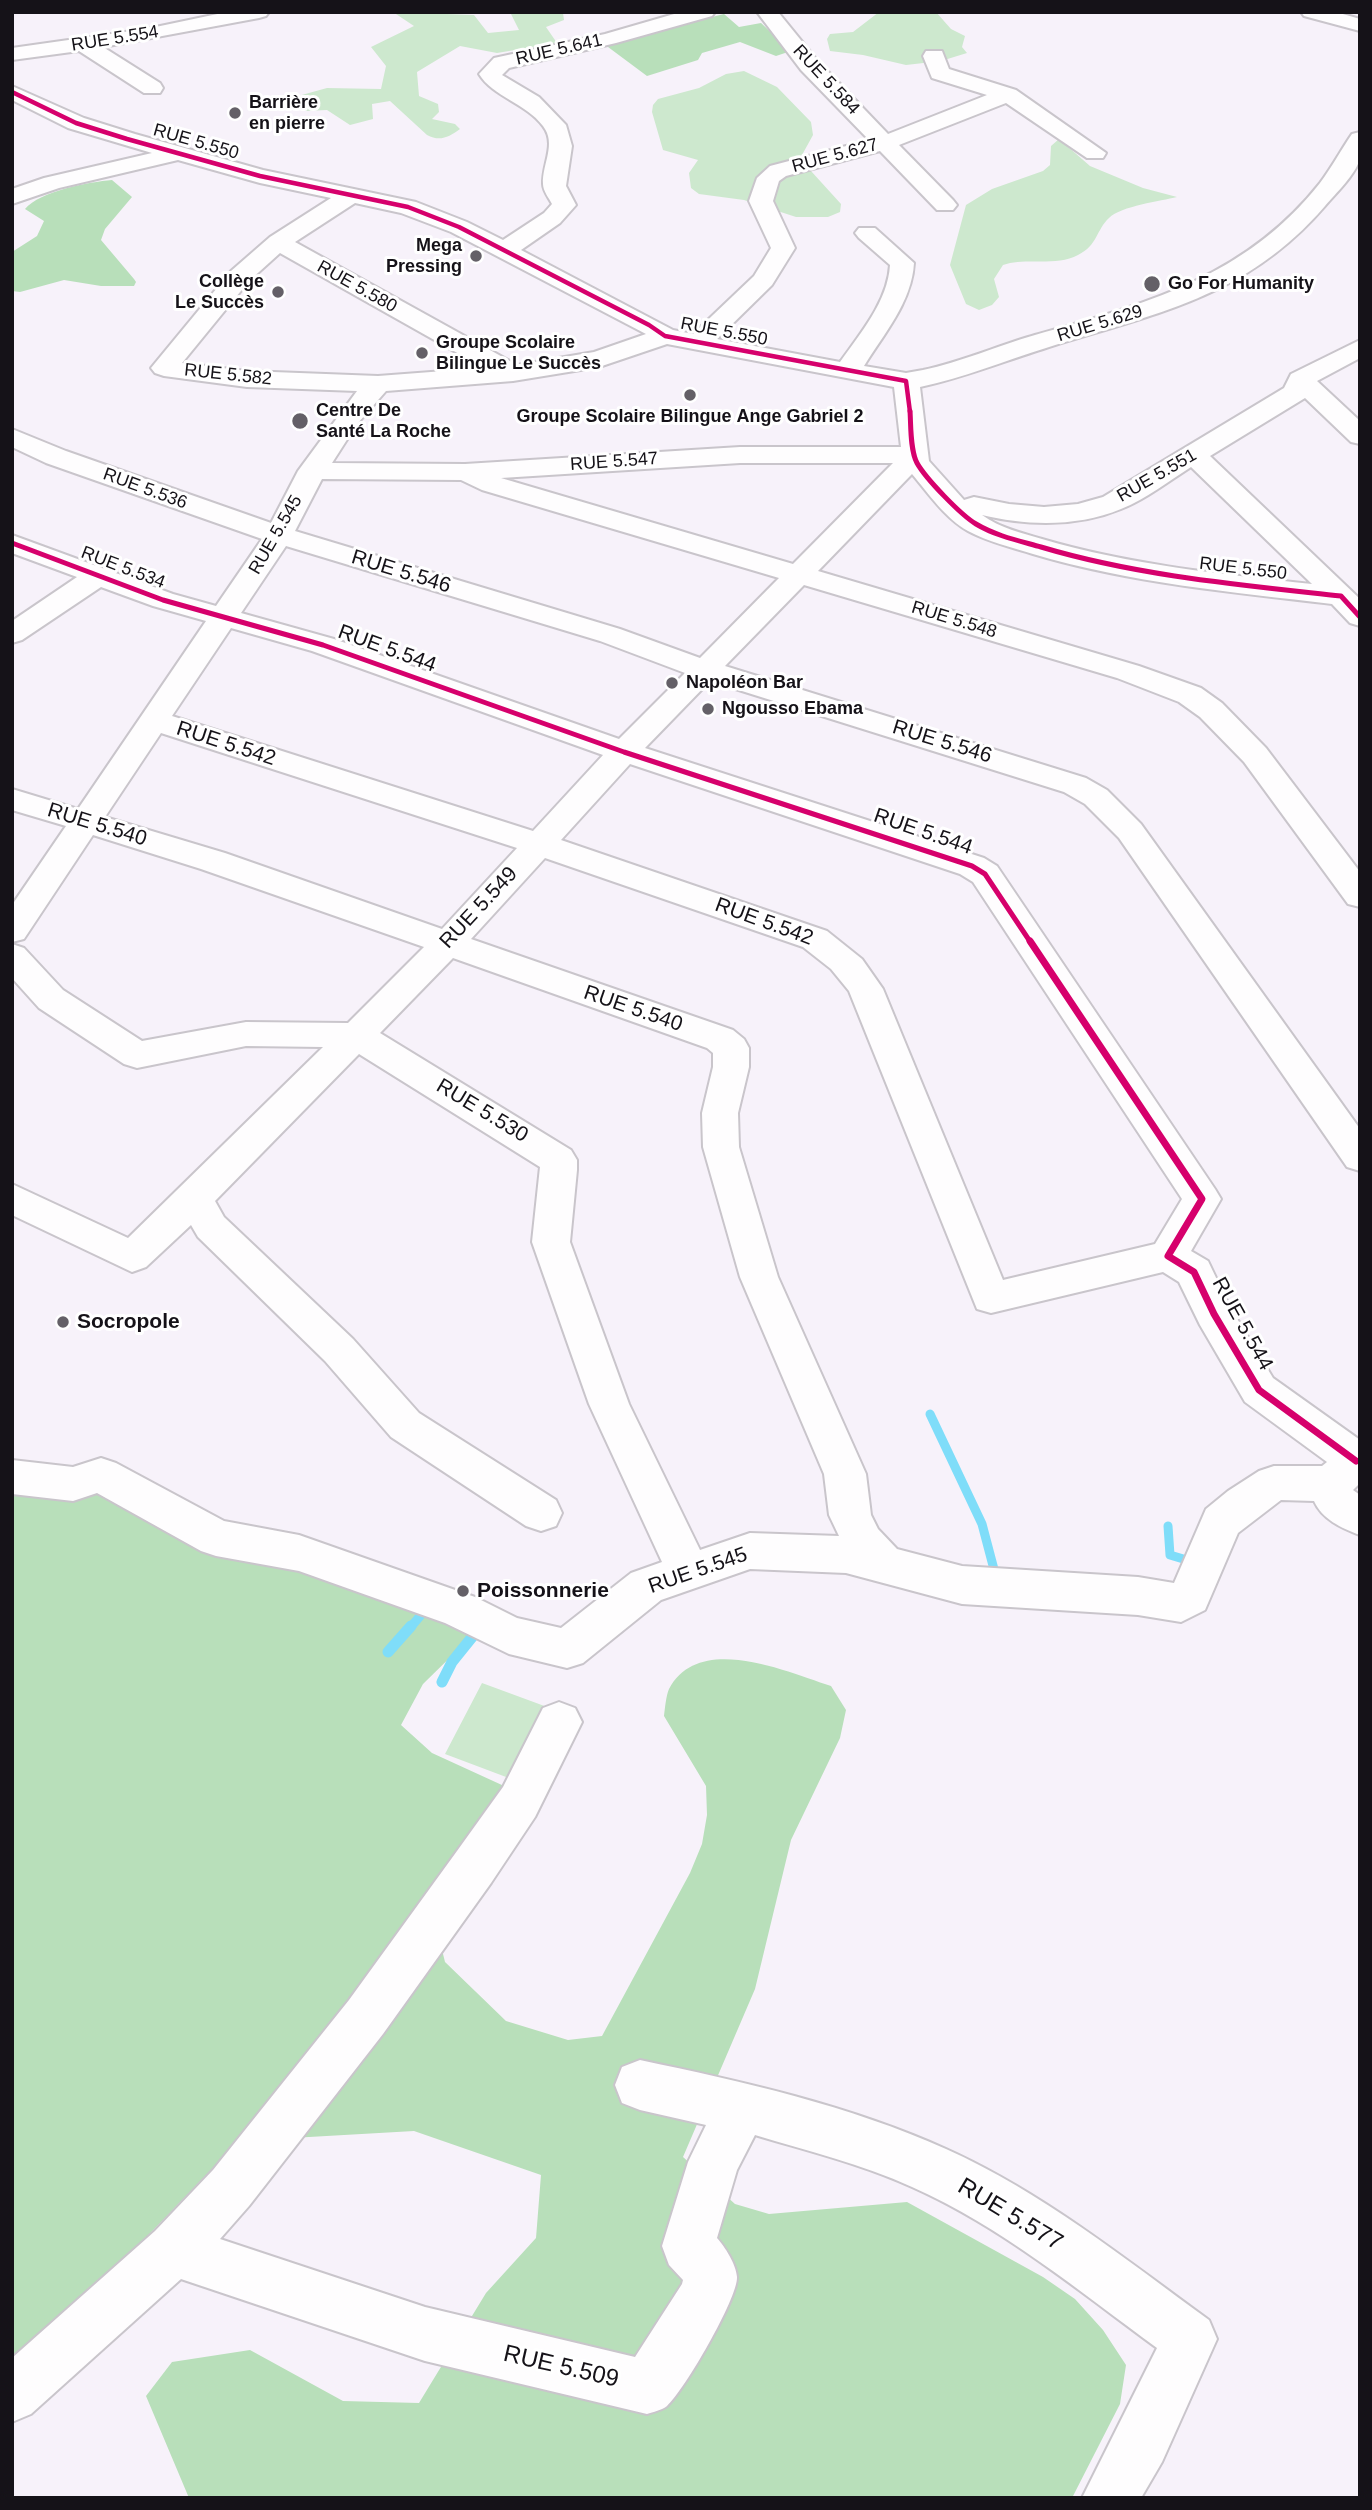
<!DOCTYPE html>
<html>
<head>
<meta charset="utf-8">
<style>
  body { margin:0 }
  #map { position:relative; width:1372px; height:2510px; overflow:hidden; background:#f7f2fa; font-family:Helvetica,sans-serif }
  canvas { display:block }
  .frame { position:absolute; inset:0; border:14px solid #151218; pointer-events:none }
</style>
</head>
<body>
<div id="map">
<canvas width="1372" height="2510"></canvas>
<div class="frame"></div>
</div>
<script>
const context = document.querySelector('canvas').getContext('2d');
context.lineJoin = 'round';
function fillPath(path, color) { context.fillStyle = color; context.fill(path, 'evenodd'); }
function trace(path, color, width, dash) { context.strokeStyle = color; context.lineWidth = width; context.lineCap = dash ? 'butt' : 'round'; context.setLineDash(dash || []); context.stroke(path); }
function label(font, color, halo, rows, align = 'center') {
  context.font = font + ' Helvetica,sans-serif'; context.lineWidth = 6; context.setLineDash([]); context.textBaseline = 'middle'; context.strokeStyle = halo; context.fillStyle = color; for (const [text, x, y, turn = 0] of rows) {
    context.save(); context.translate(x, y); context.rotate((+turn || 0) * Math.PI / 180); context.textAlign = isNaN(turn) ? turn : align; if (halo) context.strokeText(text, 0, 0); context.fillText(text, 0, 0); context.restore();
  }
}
fillPath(new Path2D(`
  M393,12l81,3 14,18 31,-3 -9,-18h56l-3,1 1,7 -18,7 11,16 -60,10 -37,-7 -43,26 2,24 19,8 1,8 -7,7 23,5 5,5c-11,8 -20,13 -33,6l-37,-34 -18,3 1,15 -23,6 -23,-15 -22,1 -25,-10 47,-13 54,1 5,-23 -15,-19 43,-21z
  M879,12h57l15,17 14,7 -3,11 5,6 -26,8 -35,4 -43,-10 -33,-4 -3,-12 3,-5 23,-2z
  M744,71l33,16 34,35 2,13 -11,20 9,16 30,33 -1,8 -12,5h-32l-52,-17 -45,-6 -8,-6 -2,-15 9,-13 -35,-10 -11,-38 1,-7 5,-6 41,-11 27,-14z
  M1059,139l31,27 53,22 34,9c-16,4 -56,9 -68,21 -13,12 -11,27 -31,37 -22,12 -52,2 -75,10l-9,14 5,18 -7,8 -13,5 -13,-6 -16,-39 16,-60 26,-16 51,-18 7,-6 1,-19z
  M482,1683l76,28 -36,72 -77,-29z`), '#cde8ce');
fillPath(new Path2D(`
  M724,14l15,13 22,-4 30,28 -15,5 -36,-14 -38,11 -4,7 -51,16 -43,-32z
  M112,180l20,17 -27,32 -4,11 33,39 2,3 -2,4h-33l-37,-6 -44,12 -8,-1v-39l25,-16 7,-15 -19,-12c15,-18 64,-27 87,-29z
  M12,1486l97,6 197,75 139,56 26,14 -48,47 -22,41 31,28 83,38 -78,139 8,32 61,59 62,19 34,-4 88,-163 12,-29 5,-29 -1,-29 -42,-70c1,-8 2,-20 5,-27 30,-57 118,-17 162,-3l15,24 -6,28 -49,102 -36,149 -72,168 52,47 34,10 138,-12 136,75 32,22 28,31 23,35 -6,39 -48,94h-883l-43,-102 26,-34 78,-12 93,51 76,2 67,-110 50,-55 5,-63 -127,-44 -175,10 -177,184 -50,35z`), '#b8dfba');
trace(new Path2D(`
  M930,1414l52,110 14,53
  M1168,1526l2,29 20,6
  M410,1628l16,-19`), '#7fddf9', 9);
trace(new Path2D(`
  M388,1652l23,-26
  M442,1682l10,-20 25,-31`), '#7fddf9', 11);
const minor = new Path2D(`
  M227,12h42l-3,4 -7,2 -156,29 57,36 3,5 -3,5h-16l-65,-42 -67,9v-12l134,-19z
  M681,12h34l-3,4 -96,27 -107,25 -7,7 37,22 27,28 6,21 -6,40 10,19 -16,18 -39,27 152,80 20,4 61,-58 17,-28 -22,-47 8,-23 13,-12 99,-26 -68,-70 -44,-58h21l39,48 71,74 99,-39 -55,-17 -9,-22 3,-5h16l7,18 67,21 90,63 -3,5h-16l-81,-55 -107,42 54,55 4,5 -4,5h-16l-57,-59 -94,25 -7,5 -6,20 22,47 -23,37 -55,54 123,23c20,-28 48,-61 50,-97l-31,-27 -4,-5 4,-5h16l39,35c-2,39 -31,72 -50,103l42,7 17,-3c38,-8 74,-24 112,-35 110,-31 210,-57 285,-152 12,-16 21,-33 32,-49l8,-2c0,8 2,19 0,27 -5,16 -24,34 -35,47 -79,92 -169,107 -279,142 -42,13 -83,30 -126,39l9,74 35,39 10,-3 35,7 35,3 34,-3 25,-7 181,-109 7,-14 69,-34v18l-43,23 43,40v23l-9,-2 -46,-44 -95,58 150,143v27l-10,-3 -18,-19c-100,-12 -202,-21 -299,-50 -22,-7 -45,-12 -65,-23 -23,-13 -39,-37 -56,-57l-94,97 321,95 62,22 21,15 44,45 94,124v35l-12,-3 -104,-142 -44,-45 -21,-15 -62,-24 -313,-93 -79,81 361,112 21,12 34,34 219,305v42l-13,-4 -228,-329 -34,-34 -21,-12 -354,-111 -65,67 339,110 13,8 218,323 6,10 -30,52 17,10 22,46 43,71 87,62v43l-7,7 7,5v40c-19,-7 -38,-16 -46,-34l-33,-1 -43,33 -33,77 -24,12 -43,-7 -176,-11 -116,-31 -96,-4 -89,31 -78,63 -16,5 -58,-14 -64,-31 -146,-52 -83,-15 -15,-5 -104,-58 -24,8 -61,-7v-34l61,7 28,-9 15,5 108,58 75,14 176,62 42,21 44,10 70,-55 31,-11 -73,-158 -57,-162 8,-75 -181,-113 -144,147 9,16 129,122 66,74 137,87 6,13 -6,13 -15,5 -15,-5 -135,-89 -66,-76 -127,-124 -7,-12 -45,42 -14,5 -120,-57v-31l116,54 195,-191 -77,-1 -109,22 -13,-4 -85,-56 -27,-30v-34l12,4 39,42 79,51 104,-19 102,1 76,-76 -223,-78 -108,-34 -69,104 -12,3v-37l54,-79 -54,-16v-21l66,20 128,-188 -53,-15 -52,-19 -79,53 -10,3v-22l65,-44 -65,-24v-18l161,59 43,12 46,-67 -216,-76 -34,-16v-18l54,22 205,72 27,-52 59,-80 -110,-4 -83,-11 -9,-3 -4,-5 80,-97 39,-34 61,-39 -71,-15 -82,-23 -119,28 -47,16v-15l32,-11 108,-25 -84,-25 -56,-28v-14l72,32 51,16 128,36 153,32 51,20 36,18 41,-27 8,-9c-3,-6 -9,-13 -9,-20 -1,-20 14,-40 0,-58 -17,-23 -50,-29 -64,-52l15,-16 111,-24zM355,203l46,10 50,19 195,102 -52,18 -77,13 -222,-123zM280,253l204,115 -106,8 -131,-5 -65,-8 67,-82zM667,344l227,43 7,60h-161l-275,17 -133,-1 25,-39 29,-33 127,-10 86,-14zM740,463h153l-100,101 -292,-86zM1191,467l121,117c-91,-10 -182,-19 -270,-45 -20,-6 -42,-11 -60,-24 45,11 96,12 139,-6 25,-10 48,-28 70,-42zM322,479l139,1 21,10 297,88 -79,80 -80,-29 -325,-98zM286,546l314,95 85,32 -66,66 -285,-100 -93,-26zM231,628l81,23 291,104 -70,76 -361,-115zM161,733l356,115 -75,81 -217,-76 -120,-36zM630,764l330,110 13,8 209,317 -27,45 -152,36 -120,-291 -21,-30 -35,-28 -266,-91zM545,858l258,89 28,22 18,22 128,318 14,4 172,-41 16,10 21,43 45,77 82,60 -5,4h-48l-15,5 -31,20 -22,18 -32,74 -36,-6 -176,-11 -65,-17 -19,-20 -7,-14 -5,-41 -88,-197 -39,-130 -1,-34 11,-46v-19l-5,-9 -11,-9 -262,-91zM453,958l254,90 6,5v14l-11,46 1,34 37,130 84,197 5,41 10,21 -89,-3 -50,17 -71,-146 -59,-162 7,-72v-10l-6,-10 -191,-117z
  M1301,12h35l24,7v12l-56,-15z
  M559,1702l16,6 7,14 -47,95 -44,66 -108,151 -134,172 -29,33 205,68 210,50 47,-73 1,-4 -14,-15 -7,-19 26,-84 18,-37 -66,-15 -18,-7 -7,-18 7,-18 18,-7c104,22 208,45 306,89 96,43 179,110 263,171l8,19 -55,123 -21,36h-59l75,-150c-78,-57 -155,-121 -245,-161 -50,-23 -104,-36 -157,-52l-18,35 -20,68c8,9 19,26 20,39 1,21 -53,114 -70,129 -5,4 -14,6 -20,8l-222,-53 -244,-82 -150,135 -19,8v-64l143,-127 58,-61 136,-170 108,-149 46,-64 40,-79z`);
trace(minor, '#c9c5cb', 4);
fillPath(minor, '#fefdfe');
trace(new Path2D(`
  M12,92l64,31 51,16 133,37 148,31 51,20 190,98 16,11 241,45 4,31`), '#d6006c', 4.5);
trace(new Path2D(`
  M910,411c1,14 0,39 7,52 9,16 44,52 59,61 20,12 44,17 65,23 97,29 200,38 300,49l19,21
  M12,543l151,57 160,45 301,107 348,114 13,8 46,69`), '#d6006c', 5);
trace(new Path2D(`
  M1030,941l172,258 -34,57 26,16 20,42 45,76 97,71`), '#d6006c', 7);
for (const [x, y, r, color] of [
  [235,113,7,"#646067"],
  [476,256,7,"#646067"],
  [1152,284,9,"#646067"],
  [278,292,7,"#646067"],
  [422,353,7,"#646067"],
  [690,395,7,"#646067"],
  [300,421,9,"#646067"],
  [672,683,7,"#646067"],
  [708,709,7,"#646067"],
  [63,1322,7,"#646067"],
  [463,1591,7,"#646067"]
]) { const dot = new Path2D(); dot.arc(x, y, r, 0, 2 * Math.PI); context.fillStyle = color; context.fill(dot); trace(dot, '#fff', 2.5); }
label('18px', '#151218', '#fff', [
  ["RUE 5.554",115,39,-9],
  ["RUE 5.641",559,50,-13],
  ["RUE 5.584",826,80,47],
  ["RUE 5.550",196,142,16],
  ["RUE 5.627",835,156,-15],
  ["RUE 5.580",357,287,29],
  ["RUE 5.629",1100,324,-17],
  ["RUE 5.550",724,332,11],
  ["RUE 5.582",228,375,6],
  ["RUE 5.547",614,462,-4],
  ["RUE 5.551",1157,476,-30],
  ["RUE 5.536",145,489,20],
  ["RUE 5.545",276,535,-60],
  ["RUE 5.534",123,568,21],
  ["RUE 5.550",1243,569,7],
  ["RUE 5.548",954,620,17]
]);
label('bold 18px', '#151218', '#fff', [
  ["Barrière",249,103],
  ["en pierre",249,124],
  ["Mega",462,246,"right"],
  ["Pressing",462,267,"right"],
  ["Collège",264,282,"right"],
  ["Le Succès",264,303,"right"],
  ["Go For Humanity",1168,284],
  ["Groupe Scolaire",436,343],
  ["Bilingue Le Succès",436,364],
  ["Centre De",316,411],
  ["Santé La Roche",316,432],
  ["Groupe Scolaire Bilingue Ange Gabriel 2",690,417,"center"],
  ["Napoléon Bar",686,683],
  ["Ngousso Ebama",722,709]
], 'left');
label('21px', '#151218', '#fff', [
  ["RUE 5.546",401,572,17],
  ["RUE 5.544",387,649,20],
  ["RUE 5.546",942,742,17],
  ["RUE 5.542",226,744,18],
  ["RUE 5.540",97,825,17],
  ["RUE 5.544",923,832,19],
  ["RUE 5.549",479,908,-47],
  ["RUE 5.542",764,922,20],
  ["RUE 5.540",633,1009,19],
  ["RUE 5.530",482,1111,31],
  ["RUE 5.544",1242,1324,61],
  ["RUE 5.545",698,1571,-19]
]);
label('bold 21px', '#151218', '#fff', [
  ["Socropole",77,1322],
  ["Poissonnerie",477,1591]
], 'left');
label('24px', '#151218', '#fff', [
  ["RUE 5.577",1010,2215,31],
  ["RUE 5.509",561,2367,13]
]);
</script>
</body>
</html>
